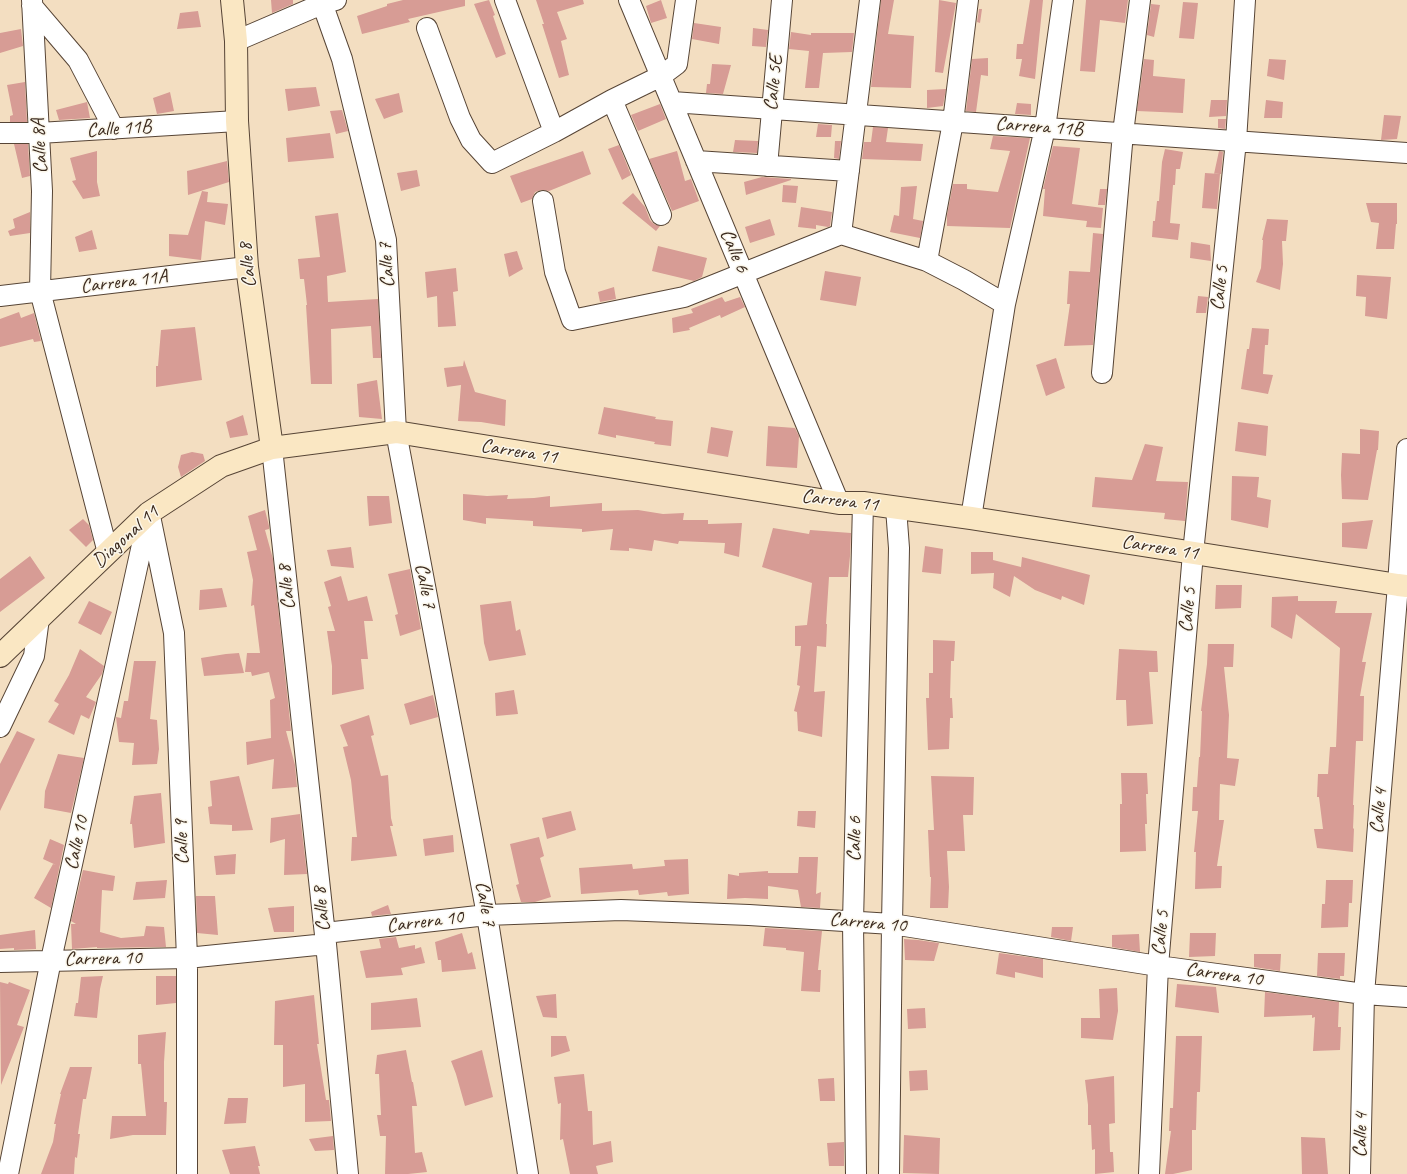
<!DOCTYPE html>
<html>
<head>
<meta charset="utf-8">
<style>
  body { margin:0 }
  canvas { display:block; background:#f3dec1 }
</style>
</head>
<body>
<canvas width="1407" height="1174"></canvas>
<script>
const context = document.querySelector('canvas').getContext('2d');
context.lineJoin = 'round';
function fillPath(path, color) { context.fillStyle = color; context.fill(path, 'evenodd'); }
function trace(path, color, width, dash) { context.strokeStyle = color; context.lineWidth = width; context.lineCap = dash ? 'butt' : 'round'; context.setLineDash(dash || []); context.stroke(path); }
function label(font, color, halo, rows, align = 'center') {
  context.font = font + ' Caveat,sans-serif'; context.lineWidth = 3; context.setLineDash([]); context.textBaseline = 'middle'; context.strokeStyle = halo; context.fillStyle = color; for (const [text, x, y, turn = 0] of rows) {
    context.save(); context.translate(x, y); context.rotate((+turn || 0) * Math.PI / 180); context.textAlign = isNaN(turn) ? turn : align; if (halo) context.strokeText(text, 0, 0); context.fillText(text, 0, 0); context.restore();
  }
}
fillPath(new Path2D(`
  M271,0h22v4l-21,9z
  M403,0h62v6l-57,13 2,3 -48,12 -5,-18 30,-10v-2z
  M489,0l6,15 -2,1 13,38 -10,4 -22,-54z
  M536,0h47l1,4 -27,8 10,27 -6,2 8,34 -10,3 -17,-54h2z
  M661,0l6,18 -16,5 -5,-17z
  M881,0h13l-6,34 26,2 -3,52 -40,-1z
  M939,0l17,3 -13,70 -8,-1z
  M1030,0h13l-8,79 -16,-3 3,-17h-6l1,-15h6z
  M1086,0h42l-3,23 -25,-3 -5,52 -15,-1z
  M1183,2l15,1 -4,36 -15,-1z
  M1151,4l9,1 -6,32 -7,-2z
  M979,9h3l-2,14 -3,-1z
  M198,11l3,16 -24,2 3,-16z
  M694,23l27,4 -2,17 -27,-5z
  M753,28l15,2 -2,17 -14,-1z
  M21,29l2,17 -23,7v-20z
  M791,32l20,3v-2h43l-2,19 -29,1 -4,35h-14l4,-37 -20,-2z
  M988,58v18l-7,-1 -5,37 -10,-1 6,-52z
  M1144,59l10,1 -1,16 32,3 -2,34 -46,-2z
  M1269,59l17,1 -2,20 -17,-4z
  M712,64l19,1 -8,29 -17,-1 1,-9h3z
  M25,82l2,40h-17v-6l3,-1 -6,-30z
  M316,87l4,19 -32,5 -3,-22z
  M946,89l-3,17 -16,2v-18z
  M170,92l4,19 -17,3 -4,-16z
  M399,93l4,19 -19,7 -9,-20z
  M1211,100h16l-1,16 -17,1z
  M1266,100l17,2 -1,16h-18z
  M87,102l3,16 -31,2 -3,-10z
  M1017,103l14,1v11l-16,-1z
  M660,104l6,15 -28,12 -7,-16z
  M342,110l6,21 -12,3 -6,-23z
  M1384,115l17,1 -4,23 -16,1z
  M1218,119h8l-1,10 -7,-1z
  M818,124l14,1 -1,12h-15z
  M873,127l15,1 -2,14 37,2 -2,17 -59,-2 2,-17h7z
  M330,133l4,25 -46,4 -2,-24z
  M993,136l37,2 -20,90 -63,-2v-11l6,-31h14v5l31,3 12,-41 -20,-2z
  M735,140l23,1 -1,12 -24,-1z
  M835,141h6l-2,18 -5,-1z
  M14,144h14l2,32 -8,2z
  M619,145l12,30 -9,5 -14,-31z
  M1053,146l27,2 -8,56 31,4 -2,20 -15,-1 1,-6 -44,-5 2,-27h-2z
  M1165,149l18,3 -3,17h-4l-1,16h-2l-3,38 10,1 -2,16 -26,-3 1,-16h2l2,-20h2l3,-39z
  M97,151v31l3,14 -17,3 -11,-18 4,-1 -6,-22z
  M583,151l8,23 -42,17 -8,-1 -6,2 -3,7 -11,4 -11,-27z
  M677,151l8,30 6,-2 8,22 -27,10 -23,-52z
  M1219,151l4,1 -2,22h-7z
  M227,161l2,21 -41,13 -1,-24z
  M417,170l3,16 -19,5 -4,-18z
  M1205,173l15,1 -3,35 -15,-1z
  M762,177l29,2v1l-45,15 -2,-13z
  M783,185l15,1 -2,17 -14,-1z
  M917,186l-4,33 10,2 -3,17 -30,-6 4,-17 5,1 2,-29z
  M1100,189h7l-2,16h-7z
  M202,191l6,1 -1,10 21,2 -3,21 -20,-4 -4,39 -32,-4v-22l19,1z
  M633,193l12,14 5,13 4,4 6,2 -4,5 -34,-28z
  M1366,203h31v21h-1l-2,25h-18l3,-26 -8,-1z
  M801,207l31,5 -2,14 -2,1 -12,-2v4l-18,-2z
  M30,212v21l-20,3 -2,-5 7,-3 -2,-9z
  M338,213l8,59 -19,4 1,26 50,-3 3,59h-8l-2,-32 -40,3 1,55h-21l-5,-79h1l-3,-26h-4l-2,-20 22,-2 -5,-41z
  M770,219l5,16 -25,8 -5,-16z
  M1267,219l21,1 -2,21h-4l1,23 -3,26 -24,-8 5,-14 2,-28h-1z
  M92,230l5,19 -18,3 -4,-15z
  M1093,233l10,1 -10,111 -29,1 6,-42h-3l2,-33 21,1z
  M1191,242l19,3 1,16 -21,-3z
  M658,246l49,12 -5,19 -8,4 -42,-10z
  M517,251l6,18 -14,8 -5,-23z
  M456,268l2,23 -5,1 3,34 -18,1 -1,-31 -10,2 -2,-26z
  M825,271l36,6 -5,29 -36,-6z
  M1357,275l34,2 -4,42 -22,-3 1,-19 -10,-1z
  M614,287l2,12 -16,3 -2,-10z
  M1198,296l10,1 -2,16h-10z
  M722,297l3,5 15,-5 5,10 -24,11 -1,-3 -31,13 1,2 -17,3 -1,-15 21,-5 -2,-4z
  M19,312l2,6 13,-5 7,28 -7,1 -1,-3 -33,8v-28z
  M195,327l7,53 -46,7v-21h2l3,-36z
  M1252,328l17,1 -1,16h-3l-2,29 10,1 -5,19 -27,-5 6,-40h2z
  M1056,358l9,30 -19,8 -10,-31z
  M464,360l11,32 31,8 -1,26 -24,-4 -23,-1 3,-36 -14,2 -3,-19 19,-2z
  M377,380l5,39 -23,-2 -2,-33z
  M604,407l52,10 -1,2 18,2 -2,25 -17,-2 1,-2 -39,-7v3l-18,-4z
  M243,415l5,20 -18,3 -4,-16z
  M1238,422l30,4 -2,30 -31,-5z
  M768,426l27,2 4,8 -2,32 -31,-2z
  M711,427l22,4 -5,26 -21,-4z
  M1360,429l19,2 -1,19h-1l-9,50 -26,-1 -1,-24 1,-22 18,1z
  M1145,444l18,3 -7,34 32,1 -3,39 -21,-2 1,-6 -73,-6 3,-30 37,3z
  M192,452l11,2 2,7 -24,16 -3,-10 3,-12z
  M1232,476l27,1 -2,20 14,3 -3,28 -37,-8z
  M463,494l24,2 21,-1 -1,4 27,-1 16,-2v11l52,-4v8l36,-1 25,4 21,-1 -1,7h25v4l34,-1 -3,34 -15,-4 1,-10 -46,-2 -1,3 -24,-4 -2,11 -23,-3v3l-19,-1 3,-21 -31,3v-3l-49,-3v-5l-47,-3v6l-23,-4z
  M367,496h22l3,27 -23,3z
  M265,510l4,16v3l-4,1 8,29 18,172h-5l9,34 2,22 -25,2 2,-30 -27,6 -1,-23 25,-4 -1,-38 5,-2 -6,-26 -17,4 -1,-4h-6l2,-19h13l-6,-48 -3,1 2,-26 -6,-28 10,-2 -9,-34z
  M83,519l6,6 4,15 -7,7 -17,-17z
  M1373,520l-6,29 -25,-2v-24z
  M773,528l36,6 1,-4 41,3 -1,23 -2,21h-19l-3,47h1l-1,23 -9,-1 -3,46 11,-1 -3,46 -24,-6 -1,-19 -3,-1 6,-25 -3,-1 4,-39h-6v-20l12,-1 5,-42 -50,-16z
  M925,546l18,3 -2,25 -19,-2z
  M351,547l3,21 -23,-2 -4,-16z
  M971,552h22v8l28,7 1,-10 68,18 -6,30 -22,-9 -1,4 -26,-10 -21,-14 -4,21 -17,-9 1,-15 -23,1z
  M30,556l15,22 -45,34v-33z
  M410,569l11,60 -21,7 -5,-21 3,-1 -10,-40z
  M341,576l7,25 19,-5 6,25h-9l4,38h-7l3,30 -32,6v-29l-5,-35h8l-7,-24 3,-1 -7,-24z
  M1216,585h26l-1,23 -26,1z
  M222,588l5,19 -28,3 1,-20z
  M1298,596v5h39l-2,12h37l-10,49h4l-6,34h4l-1,45h-7l-3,64h1l-1,24 1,-1 -1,24 -36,-4 -3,-19h9l-4,-32h-2l1,-23h10l2,-27h6l4,-99 -44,-34 -4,25 -21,-12 1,-30z
  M89,601l23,11 -11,23 -23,-12z
  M511,601l5,30 4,-2 6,26 -37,6 -5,-18 -4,-38z
  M933,640l22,1 -1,20h-3l-1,37h2l1,20h-3l-1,31 -21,1 -2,-52h3v-25h4z
  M1208,644h26l-1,23h-9l5,48 -2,43 12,1 -4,27 -15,-2 -1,36h5l-7,46h5l-1,22 -26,1 1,-37h-2l4,-41h-6l1,-24h4l2,-30h1l2,-46h-1l6,-47z
  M80,649l24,17 -2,8 -16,23 10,5 -7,17 -8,-4 -7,20 -26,-13 11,-18 -5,-3 15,-26z
  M1119,649l38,2 1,21h-9l4,52 -26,2 -1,-26h-10z
  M239,653l5,20 -40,3 -3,-18 25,-4z
  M134,661h22l-6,58 7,1 2,29 -2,15 -25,1 2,-22 -15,-1 -3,-25 5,1 3,-17h4z
  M514,690l4,24 -22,2 -1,-23z
  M433,695l5,22 -28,8 -6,-21z
  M369,715l5,20 -3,1 10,40 7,-1 3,43 2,8h-3l7,30 -46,5 1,-24h5l-6,-57 -8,-33 5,-1 -8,-21z
  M17,731l18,8 -35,72v-47z
  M58,754l26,4 -13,55 -27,-5 1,-17z
  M1121,773h26l1,21h-2l1,30h-2l1,27 -26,1v-48h2z
  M239,776l10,39 4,15 -21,1v-6l-22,-1 -2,-17 4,-1 -2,-25z
  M931,776l43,1 -1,38h-10l2,36h-18l2,36 -1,21h-18l1,-31h-1l-2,-47h6z
  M161,793l4,50 -31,5 -2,-24h-2l4,-28z
  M571,811l5,19 -29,9 -5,-21z
  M798,811h18l-1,17 -18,-2z
  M300,814l7,60 -23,1 1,-36 -15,4 1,-25z
  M453,835l1,17 -29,4 -2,-17z
  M539,837l5,19 -4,2 11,39 -16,5h-14l-5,-17 3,-1 -9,-40z
  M50,839l14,6 -13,63 -17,-10 19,-34 3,1 -13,-6z
  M236,854l-1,20 -19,1 -2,-19z
  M799,857h19l-2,37 5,-2 -1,16 -19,-1 -3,-17 -30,-4v13l-23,-1 -18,1 1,-25 11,2v-3l29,-2v2h30z
  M688,859l1,35 -21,2 -1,-4 -28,3 -1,-5 -57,4 -2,-26 53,-4 1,5 32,-3 -1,-6z
  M83,870l32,6 -2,15 -11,-1 -2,42 21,6 23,-2 2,-10 18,1 2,20 -69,1v-1l-25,2 -1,-25h5l-5,-3z
  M167,880l-2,18 -32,2 3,-18z
  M1326,880h27l-1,23h-3l-1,24 -27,1 1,-24h3z
  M196,896h19l3,39 -21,-2z
  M388,905l3,9 -19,2 -1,-4z
  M294,906v26h-20l-6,-24z
  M1052,927h21l-2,14 -20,-4z
  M765,928l57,3 -4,39h3l-1,22 -19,-1 3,-39 -18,-2v-2l-23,-2z
  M35,930l1,19 -22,1v-2l-14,1v-14z
  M462,933l6,21 4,-2 4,17 -34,3 -1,-12h-3l-3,-18z
  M1190,933h26l-1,23 -26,1z
  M1139,934l1,18 -28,-5v-12z
  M396,937l3,11 16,-3v4l6,-2 4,16 -24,5 2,7 -37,3 -6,-27 21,-3 -2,-9z
  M904,939l14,1 21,3 -5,18 -29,-1z
  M999,953l44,6v19l-28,-6v6l-19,-4z
  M1318,953h27l-1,23h-4v3l-23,-3z
  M1254,954h27l-1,17 -26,-4z
  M103,976l-3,13 -3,29 -23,-2 2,-13h2l3,-26z
  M156,976h20v27l-20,2z
  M0,982l8,2 1,-2 21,8 -13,35 7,2 -23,58z
  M1177,984l39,3 3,26 -44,-6z
  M1117,988l1,23 -5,29 -32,-2v-20h19l-1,-29z
  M1265,992l74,10 -1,25h3l-1,23 -27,1 2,-34 -3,1v-3l-48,2z
  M556,994l1,24 -14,-1 -7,-21z
  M314,995l5,49h-2l9,56h3l2,21 -26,1v-38l-22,3v-42h-9l1,-44z
  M417,998l4,29 -50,3v-27z
  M925,1008l1,20 -18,1 -1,-20z
  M166,1032l-2,30v40h3l-1,33h-33l-23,4 2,-23h34l-5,-52h-3v-29z
  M551,1036h15l4,15 -19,6z
  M1176,1036h26l-2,56h-3l-1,38h-4v40l-19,4h-8l6,-43h-2l1,-23h3z
  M406,1050l6,32h1l4,24h-5l3,47 7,-1 5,20 -19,2h-23l1,-38h-6l-3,-21h4l-2,-41h-4l2,-19z
  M482,1050l11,47 -28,9 -9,-32 -5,-13z
  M70,1067h22l-6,32h-3l-5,35h2l-3,24 -2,-1 -1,17h-33l12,-32 3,-18h-2l7,-30h-1z
  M927,1070l1,20 -18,1 -1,-20z
  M584,1074l4,37h4l1,34 18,-4 2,21 -17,4 2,8h-28l-7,-35 -3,1 1,-37 -3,1 -4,-27z
  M1114,1076l1,47 -6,1 1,28h3l1,20 -19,2v-25l-3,1 -1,-25h-3v-20l-3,-25z
  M834,1078l1,23h-15l-2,-22z
  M228,1098h20l-2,25 -22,1z
  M904,1135l36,3 -1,36 -36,-1z
  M333,1136l1,14 -19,1 -6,-12z
  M1301,1137l24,1 3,36h-26z
  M844,1142v24h-15l-2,-23z
  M255,1146l5,20h-2l2,8h-30l-8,-24z`), '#d79c95');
const street = new Path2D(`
  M32,0l10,191 -2,100 68,262
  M321,0l21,59 44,181 10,192 91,483 41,259
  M505,0l49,132
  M629,0l210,503
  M32,6l46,54 36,69
  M427,28l33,90 11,22 21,23 62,-31 58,-32 49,-24 16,-12 9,-64
  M236,41l86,-37 14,-4
  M612,100l49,115
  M672,102l735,51
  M0,133h39l198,-12
  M696,161l153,10
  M767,166l15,-166
  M543,201l12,71 17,48 112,-23 157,-63 86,27 37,19 41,24
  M841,234l29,-234
  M927,261l26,-139 15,-122
  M0,296l247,-29
  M1102,373l21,-240 17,-133
  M272,448l54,496 22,230
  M971,518l34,-214 40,-176 18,-128
  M151,521l23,112 13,325v216
  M0,727l34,-71 5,-38
  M325,933l162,-18 134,-5 128,5 143,9 266,42 206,28 43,3
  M0,962l187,-4 139,-14
  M8,1174l43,-214 98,-447
  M856,1174l-3,-252 10,-419
  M889,1174l3,-250 7,-376 -3,-40
  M1149,1174l9,-208 35,-413 43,-412 9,-141
  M1360,1174l4,-180 34,-409 9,-136`);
const secondary = new Path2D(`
  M232,0l4,41 1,80 10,146 25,181
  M0,656l149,-143 72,-47 51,-18 124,-16 443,71h24l108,15 427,67 9,1`);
trace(street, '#574536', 22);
trace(secondary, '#574536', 24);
trace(street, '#fff', 20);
trace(secondary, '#fae7c3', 22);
label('20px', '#3b2a1e', '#fbf7ec', [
  ["Calle 5E",774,83,-84],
  ["Carrera 11B",1039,127,4],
  ["Calle 11B",119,129,-4],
  ["Calle 8A",40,146,-93],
  ["Calle 6",734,251,67],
  ["Calle 8",248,265,-96],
  ["Calle 7",387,265,-94],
  ["Carrera 11A",124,282,-7],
  ["Calle 5",1220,288,-84],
  ["Carrera 11",519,452,9],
  ["Carrera 11",840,501,7],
  ["Diagonal 11",126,537,-42],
  ["Carrera 11",1160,548,9],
  ["Calle 7",425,586,79],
  ["Calle 8",287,587,-96],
  ["Calle 5",1188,610,-85],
  ["Calle 4",1379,811,-85],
  ["Calle 6",855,839,-89],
  ["Calle 9",182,842,-92],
  ["Calle 10",77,843,-78],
  ["Calle 7",485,904,80],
  ["Calle 8",322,909,-96],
  ["Carrera 10",425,922,-7],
  ["Carrera 10",868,923,5],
  ["Calle 5",1161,933,-85],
  ["Carrera 10",103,959,-1],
  ["Carrera 10",1224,975,8],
  ["Calle 4",1361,1135,-89]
]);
</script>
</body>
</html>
